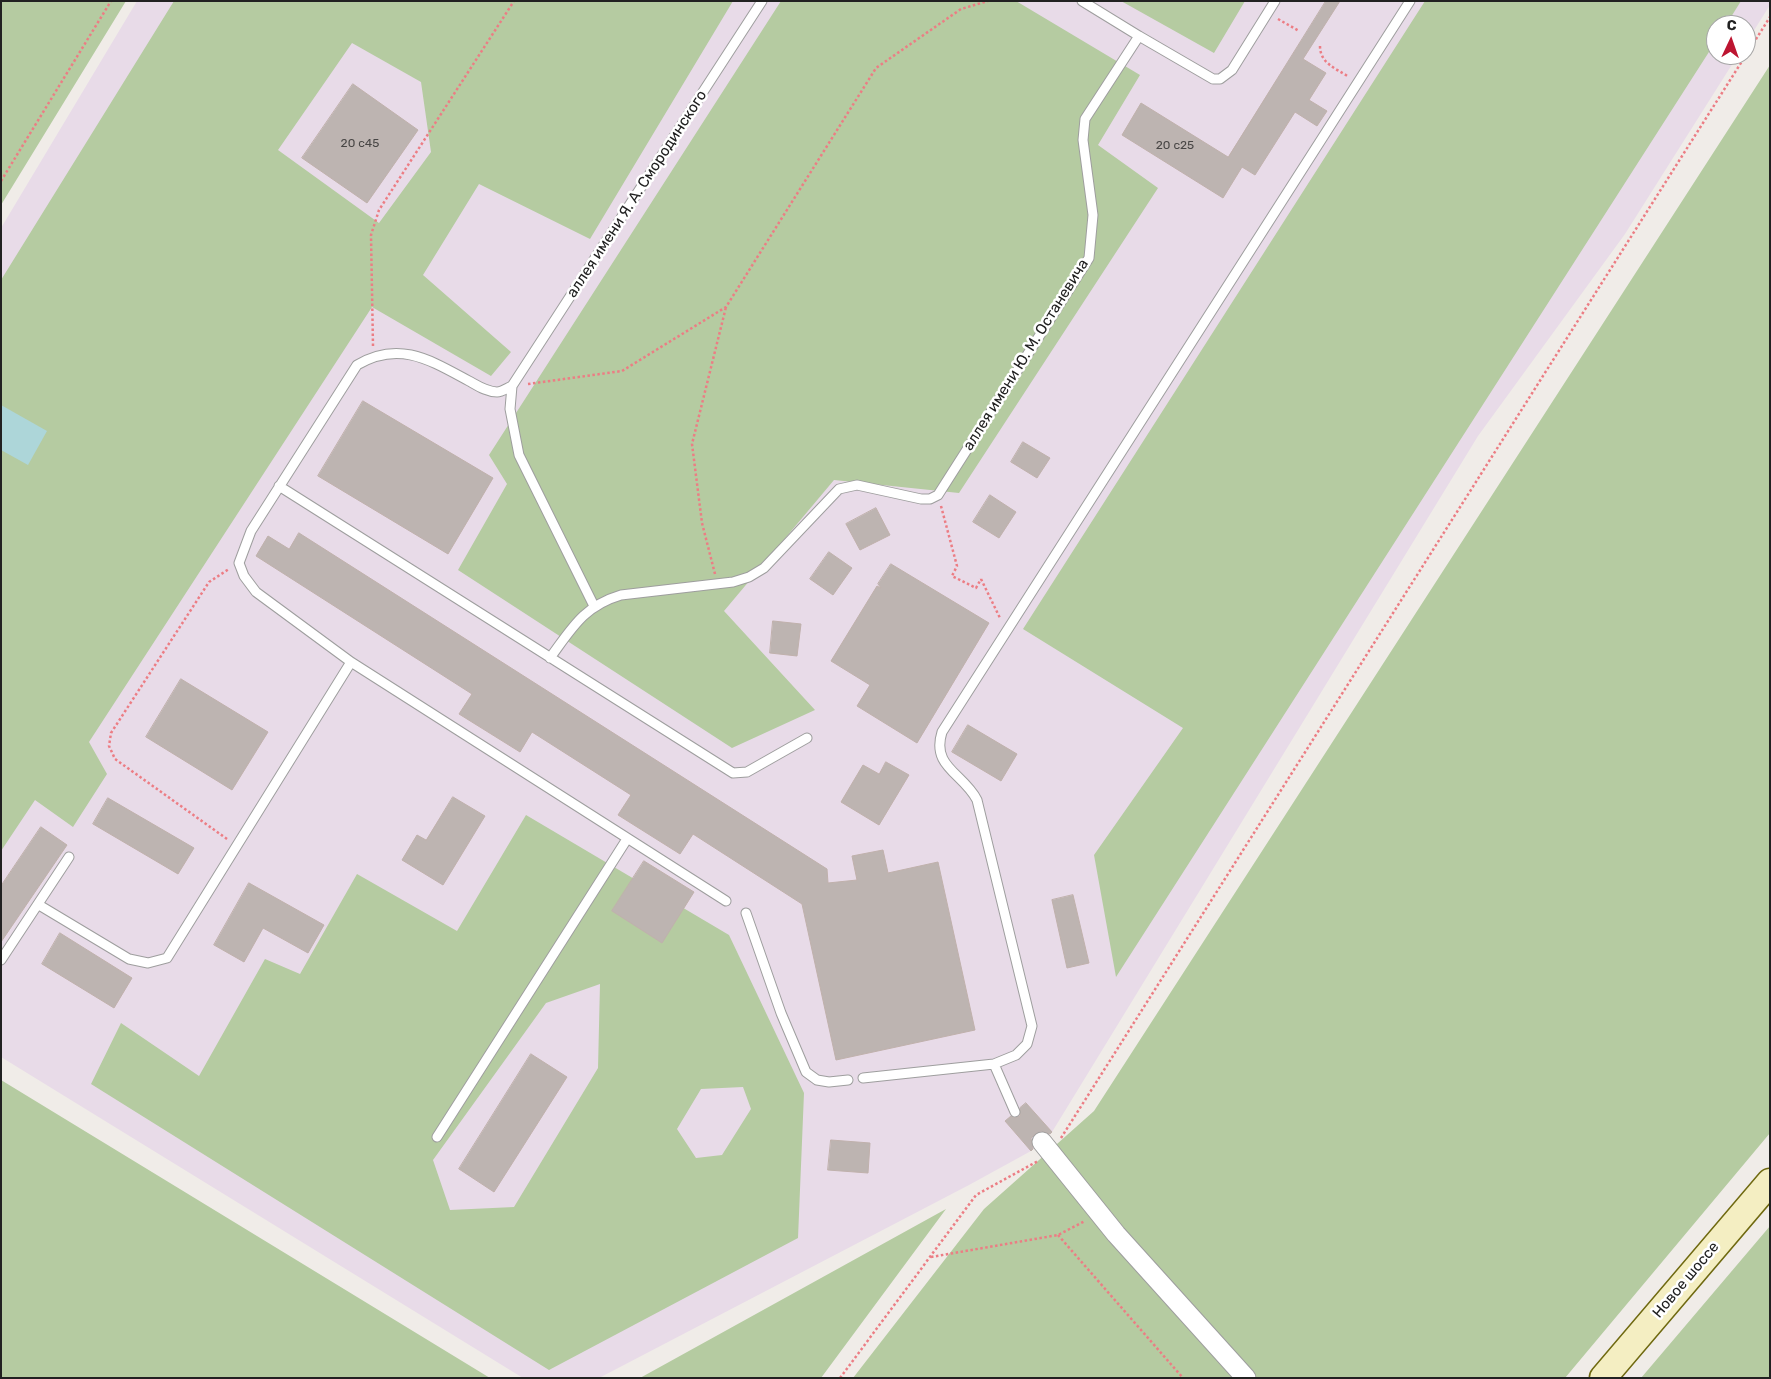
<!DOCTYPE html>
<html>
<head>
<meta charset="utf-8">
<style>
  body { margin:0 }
  #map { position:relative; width:1771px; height:1379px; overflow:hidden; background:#f0ece8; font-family:Rubik,sans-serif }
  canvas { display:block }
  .frame { position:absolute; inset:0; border:2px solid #212121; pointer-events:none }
  .north { position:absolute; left:1706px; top:15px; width:50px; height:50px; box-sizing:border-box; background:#fff; border:1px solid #a6a6a6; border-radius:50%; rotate:3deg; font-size:14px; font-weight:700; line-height:20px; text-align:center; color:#212121 }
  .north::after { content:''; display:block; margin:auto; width:18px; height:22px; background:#bd1531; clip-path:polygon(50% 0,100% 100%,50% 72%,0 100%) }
</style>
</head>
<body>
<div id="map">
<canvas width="1771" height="1379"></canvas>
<div class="frame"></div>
<div class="north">С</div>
</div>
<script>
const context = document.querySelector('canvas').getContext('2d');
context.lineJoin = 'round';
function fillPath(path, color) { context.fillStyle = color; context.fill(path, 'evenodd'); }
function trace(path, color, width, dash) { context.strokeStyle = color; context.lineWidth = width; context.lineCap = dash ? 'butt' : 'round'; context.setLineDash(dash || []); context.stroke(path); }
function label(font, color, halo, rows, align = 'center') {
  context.font = font + ' Rubik,sans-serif'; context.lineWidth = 5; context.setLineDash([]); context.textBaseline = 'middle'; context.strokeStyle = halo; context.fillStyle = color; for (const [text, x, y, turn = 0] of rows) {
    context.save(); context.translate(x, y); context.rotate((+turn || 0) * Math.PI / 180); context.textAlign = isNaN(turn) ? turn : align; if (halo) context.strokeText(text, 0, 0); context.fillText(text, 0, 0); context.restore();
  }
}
fillPath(new Path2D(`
  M137,1h1633v4l-24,38v-18h-30v30h22l-113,179 -147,202 -426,696 -21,19 -62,34 -370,193h-76l-522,-321v-829z`), '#e8dbe8');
fillPath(new Path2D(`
  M1,1h125l-125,204z
  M174,1h559l-143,238 -111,-55 -56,91 88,77 -20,24 -119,-69 -283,435 18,32 -34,53 -38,-27 -34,51v-571zM352,43l69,39 10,70 -52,71 -101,-73z
  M781,1h235l124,74 -42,70 60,43 -199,305 -125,-13 -110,131 91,99 -83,38 -274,-178 49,-86 -18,-29z
  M1121,1h124l-31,52z
  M1425,1h316l-15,24h-10v16l-600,936 -22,-122 89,-127 -160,-99z
  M1770,65v1068l-205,245h-712l131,-169 110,-98z
  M526,815l203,120 75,158 -6,145 -249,132 -458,-286 30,-61 78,53 66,-117 35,15 57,-100 100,57zM600,984l-2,84 -84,139 -64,3 -17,-50 113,-157zM743,1087l8,22 -29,46 -26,3 -19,-29 24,-40z
  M1,1080l489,298h-489z
  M946,1209l-125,169h-181z
  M1770,1226v152h-129z`), '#b5cba1');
fillPath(new Path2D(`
  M1,405l46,26 -19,34 -27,-15z`), '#add6d9');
const building = new Path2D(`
  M1326,1h14l-37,58 23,14 -17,27 18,11 -10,15 -22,-14 -40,63 -13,-8 -19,31 -101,-63 19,-32 87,54z
  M353,84l65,46 -51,73 -65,-45z
  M363,401l130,77 -45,76 -130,-78z
  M1023,442l27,16 -13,20 -26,-16z
  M990,495l26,17 -17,26 -26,-16z
  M876,508l14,27 -30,15 -14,-26z
  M299,533l528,336 1,14 29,-3 -5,-24 31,-6 5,23 50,-11 37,168 -139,30 -34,-156 -109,-70 -13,20 -62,-39 13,-20 -99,-63 -12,20 -61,-38 13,-20 -216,-138 12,-20 21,13z
  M829,552l23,16 -19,27 -23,-16z
  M891,564l98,59 -72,120 -60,-37 13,-21 -39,-24 46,-75 4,2 -3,-4z
  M773,621l28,3 -4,32 -27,-3z
  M181,679l87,53 -36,58 -86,-53z
  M968,725l49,29 -16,27 -49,-29z
  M886,762l23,13 -30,50 -38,-23 22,-37 16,9z
  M453,797l32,19 -42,69 -41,-25 15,-25 9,5z
  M108,798l86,50 -16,26 -85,-50z
  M41,827l26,18 -66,97v-56z
  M644,861l50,31 -32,51 -50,-32z
  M249,883l75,42 -16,28 -45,-25 -19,34 -30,-17z
  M1073,895l16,68 -22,5 -15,-68z
  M60,933l72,45 -18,30 -72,-44z
  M531,1054l36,23 -73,115 -35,-23z
  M1026,1103l26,29 -2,2 -9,-3 -6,3 -4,4 2,11 -2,2 -26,-30 6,-5 4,2 5,-2v-8z
  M831,1140l39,3 -2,30 -40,-3z`);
fillPath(building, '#bdb4b1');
trace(building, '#c0b1ac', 1);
const lane = new Path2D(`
  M1082,1l57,35
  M279,486l454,287 14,-1 60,-34
  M594,606l-75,-151 -9,-46 2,-23 250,-385
  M550,658c22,-30 34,-52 71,-63l112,-13 16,-5 15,-9 75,-79 18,-4 64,14h9l8,-4 151,-237 4,-43 -10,-75 2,-21 54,-83 74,43h7l12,-9 43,-69
  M351,662l375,239
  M39,905l90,54 19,4 19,-5 184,-296 -95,-70 -12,-16 -5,-13 12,-32 106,-166c42,-25 73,-5 112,16 9,5 18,11 28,11 5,0 10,-4 15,-6
  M746,913l35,100 25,59 11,8 12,2 19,-2
  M1,960l68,-103
  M994,1064l21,48
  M863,1078l131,-14 22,-9 11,-11 5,-18 -55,-226c-14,-27 -46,-33 -35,-68l468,-731
  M437,1137l190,-298`);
const street = new Path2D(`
  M1042,1142l74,92 130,144`);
const secondary = new Path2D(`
  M1603,1378l167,-196`);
trace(lane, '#9e9e9e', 11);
trace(street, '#9e9e9e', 21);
trace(secondary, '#6f6910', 29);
trace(new Path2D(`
  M1278,19l21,12
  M1320,46c0,17 15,22 29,31
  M1,181l110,-180
  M373,346l-2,-111 8,-25 135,-209
  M528,384l94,-13 104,-64 150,-239 85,-59 27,-8
  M941,506l16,60 -5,10 24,12 5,-9
  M715,574l-13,-51 -10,-79 34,-137
  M981,579l19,39
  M227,839l-112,-80 -6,-13 2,-13 98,-151 20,-13
  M1061,1138l709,-1121
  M1058,1235l125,143
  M931,1257l127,-22 27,-14
  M840,1378l136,-183 62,-34`), '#ec7d84', 2.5, [2.5, 2.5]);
trace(lane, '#fff', 9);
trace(street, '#fff', 19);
trace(secondary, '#f4eec2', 26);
label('12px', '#484645', null, [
  ["20 с45",360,144],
  ["20 с25",1175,146]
]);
label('15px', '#212121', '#fff', [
  ["аллея имени Я. А. Смородинского",637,194,-57],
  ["аллея имени Ю. М. Останевича",1026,355,-58],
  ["Новое шоссе",1686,1280,-50]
]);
</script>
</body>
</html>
